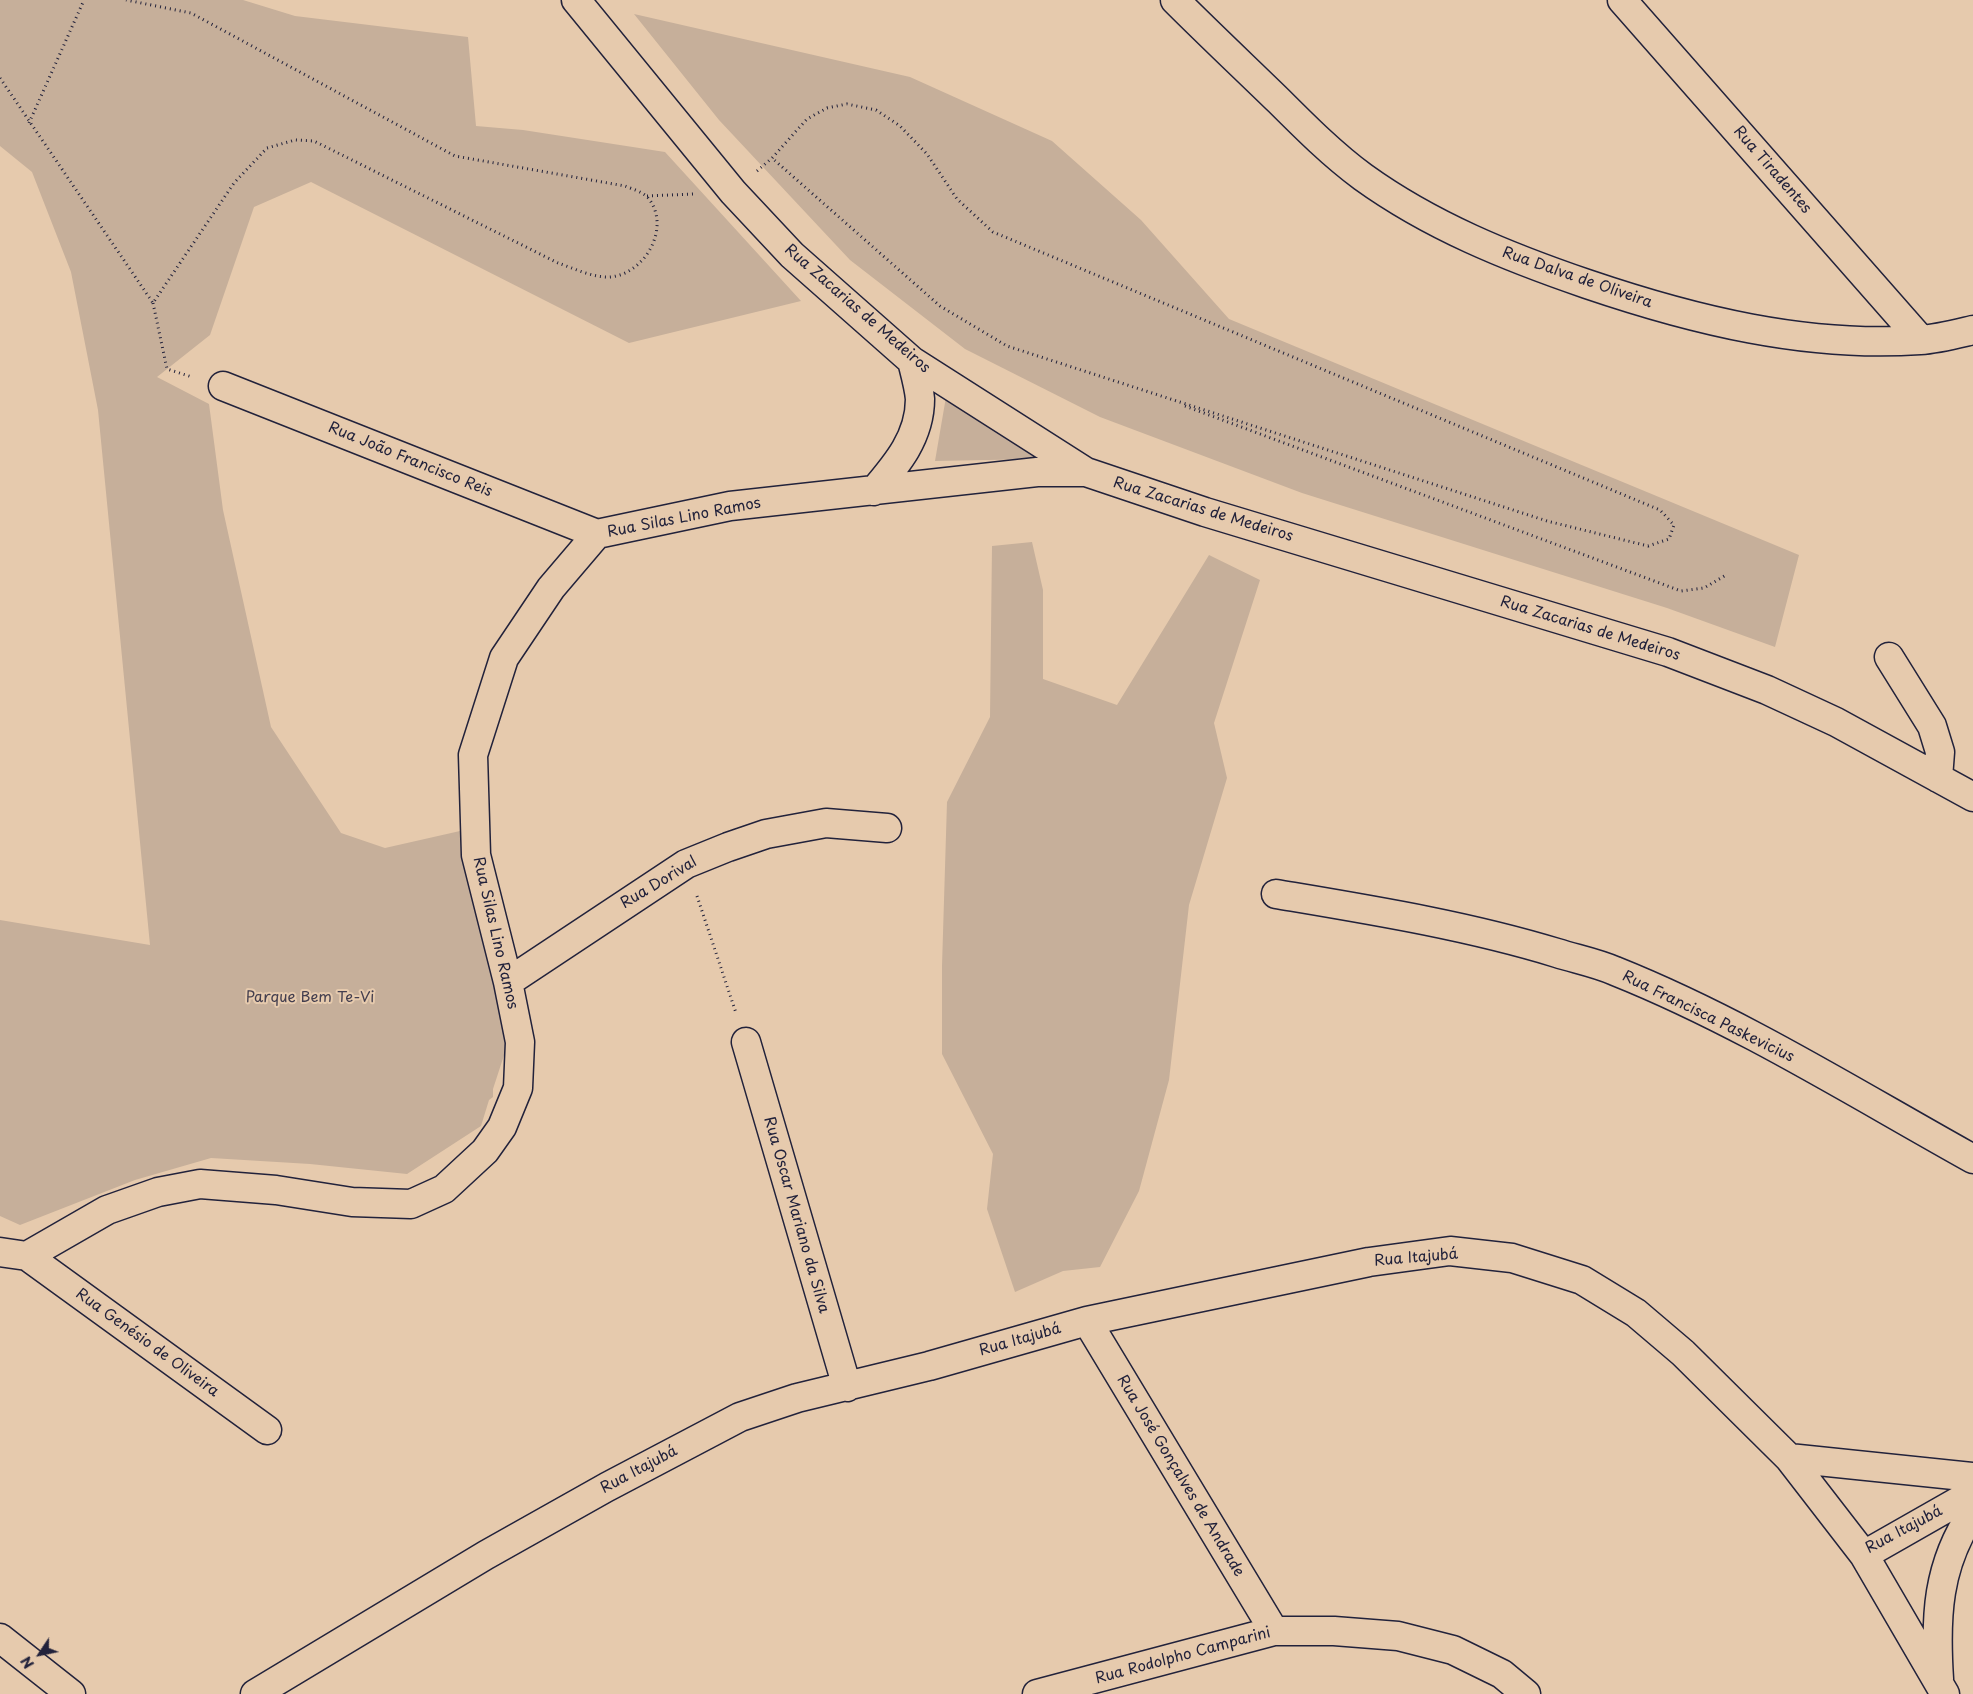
<!DOCTYPE html>
<html>
<head>
<meta charset="utf-8">
<style>
  body { margin:0 }
  #map { position:relative; width:1973px; height:1694px; overflow:hidden; background:#e6caad; font-family:"Playpen Sans",sans-serif }
  canvas { display:block }
  .north { position:absolute; left:15px; top:1629px; width:50px; height:50px; -webkit-text-stroke:4px #e6caad; paint-order:stroke; rotate:236deg; font-size:14px; font-weight:700; line-height:20px; text-align:center; color:#22223b }
  .north::after { content:''; display:block; margin:auto; width:18px; height:22px; background:#22223b; clip-path:polygon(50% 0,100% 100%,50% 72%,0 100%) }
</style>
</head>
<body>
<div id="map">
<canvas width="1973" height="1694"></canvas>
<div class="north">N</div>
</div>
<script>
const context = document.querySelector('canvas').getContext('2d');
context.lineJoin = 'round';
function fillPath(path, color) { context.fillStyle = color; context.fill(path, 'evenodd'); }
function trace(path, color, width, dash) { context.strokeStyle = color; context.lineWidth = width; context.lineCap = dash ? 'butt' : 'round'; context.setLineDash(dash || []); context.stroke(path); }
function label(font, color, halo, rows, align = 'center') {
  context.font = font + ' "Playpen Sans",sans-serif'; context.lineWidth = 4; context.setLineDash([]); context.textBaseline = 'middle'; context.strokeStyle = halo; context.fillStyle = color; for (const [text, x, y, turn = 0] of rows) {
    context.save(); context.translate(x, y); context.rotate((+turn || 0) * Math.PI / 180); context.textAlign = isNaN(turn) ? turn : align; if (halo) context.strokeText(text, 0, 0); context.fillText(text, 0, 0); context.restore();
  }
}
fillPath(new Path2D(`
  M0,0h243l52,16 173,21 8,89 47,4 142,22 136,149 -172,42 -318,-161 -57,25 -44,128 -53,42 52,27 14,106 48,217 70,106 44,15 75,-17 47,215 -14,43v8l-4,3 -8,26 -74,48 -97,-10 -99,-6 -76,22 -115,45 -20,-9v-296l150,25 -52,-535 -27,-138 -39,-100 -32,-26z
  M634,14l276,63 142,64 89,79 88,99 570,236 -24,92 -108,-39 -365,-115 -202,-76 -135,-68 -115,-89 -131,-140z
  M946,397l94,62 -105,2z
  M1032,542l11,48v89l74,26 92,-150 51,25 -46,143 13,55 -38,127 -20,175 -30,111 -39,76 -37,4 -48,21 -28,-83 6,-55 -51,-100v-88l5,-164 43,-85 2,-171z`), '#c6af9a');
const minor = new Path2D(`
  M576,0l157,192 59,63 120,106 174,111 119,40 463,140 99,38 69,32 137,75
  M1175,0c34,34 69,67 104,101 26,26 54,54 84,76 68,49 145,80 224,107 106,36 219,64 333,56 17,-1 36,-6 53,-10
  M1622,0l299,340
  M223,386l374,148
  M874,491c23,-27 46,-54 46,-92 -1,-12 -5,-26 -8,-38
  M1889,657l43,69 8,26 -2,26
  M1276,894c95,16 189,31 281,59 19,6 40,10 58,18 125,50 241,123 358,188
  M508,982l178,-118 42,-17 38,-13 60,-11 61,5
  M746,1042l101,345
  M0,1252l27,4 80,-46 51,-18 42,-8 76,6 76,12 59,2 33,-15 41,-38 17,-24 16,-39 2,-46 -12,-60 -32,-127 -3,-100 31,-97 47,-70 46,-54 133,-28 307,-34h49
  M27,1256l240,174
  M1087,1321l187,310
  M1789,1458l184,19
  M1864,1555l109,-62
  M0,1638l71,56
  M1939,1679c-4,-62 -2,-114 34,-167
  M255,1694l231,-139 121,-68 133,-70 57,-19 132,-32 158,-45 282,-59 81,-11 62,7 70,22 54,33 47,40 106,105 75,97 81,139
  M1037,1694l237,-63h60l64,5 55,14 49,24 24,20`);
trace(minor, '#22223b', 31);
trace(new Path2D(`
  M0,78l153,225 81,-120 33,-35 28,-8 19,1 244,122c15,5 35,15 52,14 35,-3 61,-49 39,-78 -5,-7 -17,-10 -24,-13l-170,-30 -264,-143 -65,-13
  M29,123l55,-123
  M757,171l15,-13 35,-39 20,-11 20,-4 29,6 24,16 27,28 30,45 36,33 667,278 14,15 -5,14 -21,7 -101,-25 -540,-175 -67,-40 -168,-148
  M647,196l46,-2
  M153,303l14,66 25,8
  M1185,406l496,185 23,-3 22,-13
  M697,896l39,117`), '#22223b', 3, [1, 4]);
trace(minor, '#e6caad', 28);
label('15px', '#22223b', '#e6caad', [
  ["Rua Tiradentes",1772,170,49],
  ["Rua Dalva de Oliveira",1577,278,19],
  ["Rua Zacarias de Medeiros",857,309,41],
  ["Rua João Francisco Reis",410,460,22],
  ["Rua Zacarias de Medeiros",1203,510,17],
  ["Rua Silas Lino Ramos",684,518,-11],
  ["Rua Zacarias de Medeiros",1590,629,17],
  ["Rua Dorival",659,883,-31],
  ["Rua Silas Lino Ramos",495,933,77],
  ["Rua Francisca Paskevicius",1708,1017,26],
  ["Rua Oscar Mariano da Silva",796,1215,74],
  ["Rua Itajubá",1416,1258,-5],
  ["Rua Itajubá",1020,1340,-16],
  ["Rua Genésio de Oliveira",147,1343,36],
  ["Rua Itajubá",639,1470,-28],
  ["Rua José Gonçalves de Andrade",1180,1476,59],
  ["Rua Itajubá",1904,1530,-28],
  ["Rua Rodolpho Camparini",1183,1656,-15]
]);
label('15px', '#433e4e', '#e6caad', [
  ["Parque Bem Te-Vi",310,998]
]);
</script>
</body>
</html>
